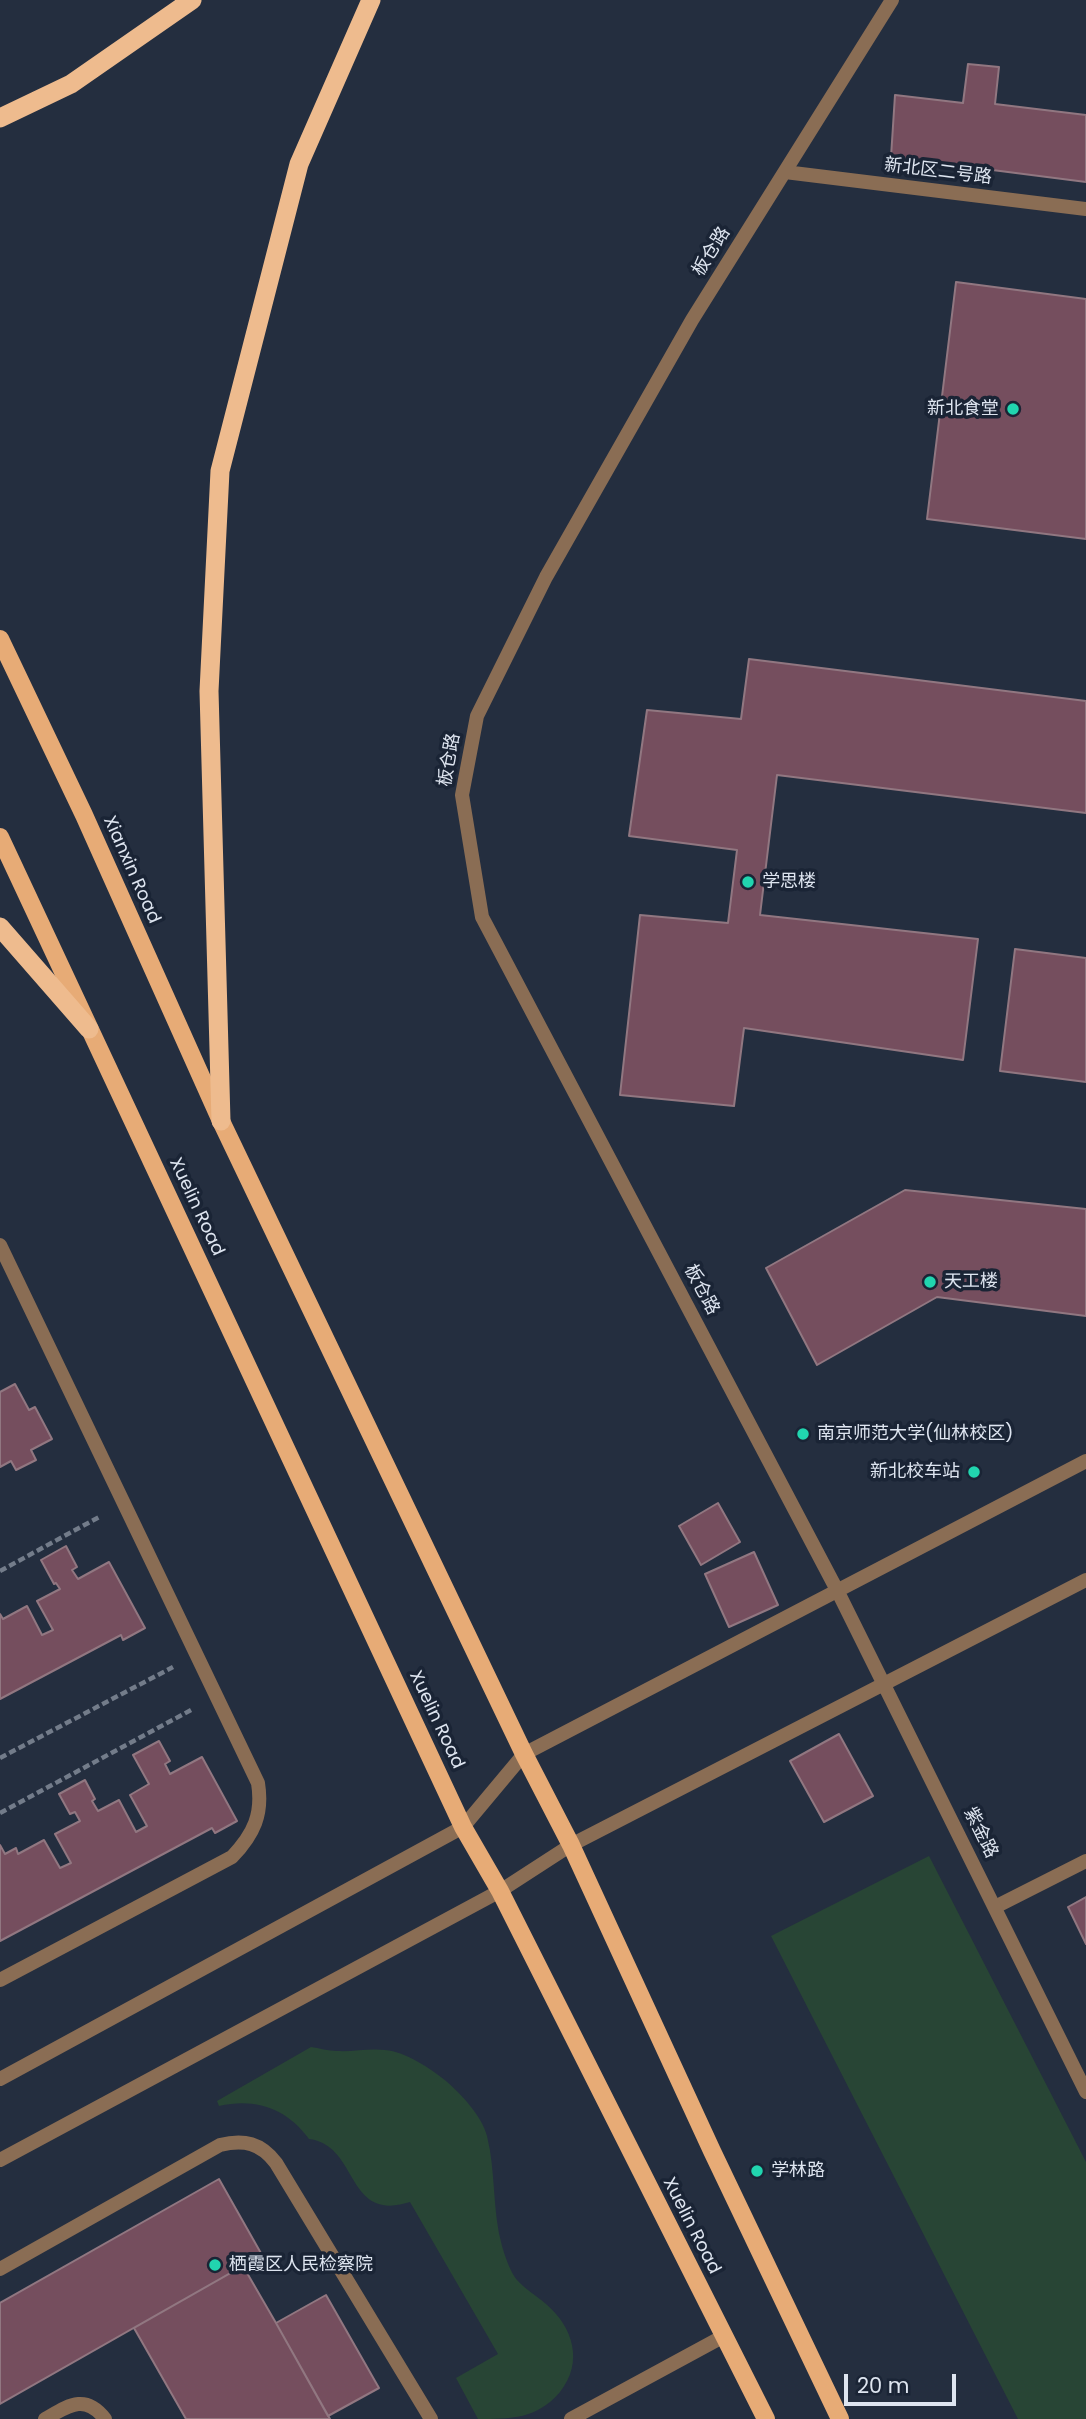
<!DOCTYPE html>
<html>
<head>
<meta charset="utf-8">
<style>
  body { margin:0 }
  #map { position:relative; width:1086px; height:2419px; overflow:hidden; background:#242e3f; font-family:Poppins,sans-serif }
  canvas { display:block }
  .scale { position:absolute; left:844px; top:2374px; width:112px; height:32px; box-sizing:border-box; border:4px solid #dee5f0; border-top:0; padding-left:9px; font-size:21px; line-height:24px; white-space:nowrap; color:#dee5f0; -webkit-text-stroke:5px #1a2435; paint-order:stroke }
</style>
</head>
<body>
<div id="map">
<canvas width="1086" height="2419"></canvas>
<div class="scale">20 m</div>
</div>
<script>
const context = document.querySelector('canvas').getContext('2d');
context.lineJoin = 'round';
function fillPath(path, color) { context.fillStyle = color; context.fill(path, 'evenodd'); }
function trace(path, color, width, dash) { context.strokeStyle = color; context.lineWidth = width; context.lineCap = dash ? 'butt' : 'round'; context.setLineDash(dash || []); context.stroke(path); }
function label(font, color, halo, rows, align = 'center') {
  context.font = font + ' Poppins,"Noto Sans SC",sans-serif'; context.lineWidth = 7; context.setLineDash([]); context.textBaseline = 'middle'; context.strokeStyle = halo; context.fillStyle = color; for (const [text, x, y, turn = 0] of rows) {
    context.save(); context.translate(x, y); context.rotate((+turn || 0) * Math.PI / 180); context.textAlign = isNaN(turn) ? turn : align; if (halo) context.strokeText(text, 0, 0); context.fillText(text, 0, 0); context.restore();
  }
}
fillPath(new Path2D(`
  M929,1856l157,306v257h-68l-247,-483z
  M311,2047c8,1 17,4 26,4 16,1 32,-3 48,-1 21,2 45,18 61,31 15,13 36,35 41,55 9,36 5,74 15,110 3,10 8,26 15,34 8,9 20,16 29,24 27,23 38,58 14,88 -23,27 -49,27 -82,27l-22,-41 42,-24 -88,-152c-8,2 -18,5 -27,3 -35,-6 -32,-61 -74,-66 -23,-31 -53,-41 -90,-33l-2,-5z`), '#284535');
const building = new Path2D(`
  M968,64l31,3 -4,37 91,11v67l-195,-25 4,-62 68,8z
  M956,282l130,17v240l-159,-20z
  M749,659l337,42v112l-309,-38 -17,140 218,24 -15,121 -219,-32 -10,78 -114,-11 20,-180 88,8 9,-73 -108,-14 18,-126 94,9z
  M1015,949l71,9v124l-86,-11z
  M905,1190l181,19v107l-149,-19 -120,68 -51,-97z
  M15,1384l14,26 6,-3 17,32 -21,11 5,10 -20,10 -5,-9 -11,6v-75z
  M718,1503l22,39 -39,23 -22,-39z
  M66,1546l11,21 -5,3 6,9 31,-17 36,66 -22,12 -2,-5 -121,64v-85l3,5 24,-13 15,29 11,-5 -16,-29 23,-12 -4,-6 -2,1 -13,-24z
  M754,1552l24,53 -49,22 -24,-53z
  M839,1734l34,62 -49,26 -34,-61z
  M159,1741l11,20 -5,3 5,10 32,-17 35,64 -22,12 -3,-5 -212,113v-96l5,9 11,-6 2,6 26,-14 16,28 11,-5 -16,-29 25,-13 -5,-9 -5,2 -11,-20 26,-14 10,19 -3,2 6,10 21,-11 17,32 11,-6 -17,-31 19,-11 -16,-29z
  M1086,1897v47l-18,-37z
  M219,2179l43,76 -262,149v-101z
  M243,2266l33,57 54,96h-144l-52,-91z
  M326,2295l53,93 -51,28 -52,-93z`);
fillPath(building, '#754e5e');
trace(building, '#917781', 2);
trace(new Path2D(`
  M0,1571l101,-55
  M0,1758l173,-91
  M0,1813l193,-104`), '#737c8a', 4.5, [7, 3.5]);
trace(new Path2D(`
  M0,1245l258,538c5,31 -4,51 -26,74l-232,123
  M995,1907l91,-46
  M0,2269l220,-124c24,-6 41,-2 56,18l155,256
  M45,2419c23,-13 40,-26 60,0
  M571,2419l153,-83`), '#8a6d54', 14);
trace(new Path2D(`
  M892,0l-200,320 -146,257 -69,139 -15,79 20,122 356,675 248,500
  M785,172l301,37
  M0,2079l463,-252 61,-73 562,-293
  M0,2160l500,-269 71,-46 515,-265`), '#8a6d54', 14);
trace(new Path2D(`
  M0,639l84,176 137,306 303,633 47,91 141,306 128,268
  M0,837l463,990 37,64 266,528`), '#e7ab76', 18);
trace(new Path2D(`
  M0,118l71,-34 121,-84
  M0,927l89,102
  M221,1121l-12,-430 11,-220 79,-307 72,-164`), '#eebb8e', 19);
for (const [x, y, r, color] of [
  [1013,409,7,"#21d5af"],
  [748,882,7,"#21d5af"],
  [930,1282,7,"#21d5af"],
  [803,1434,7,"#21d5af"],
  [974,1472,7,"#21d5af"],
  [757,2171,7,"#21d5af"],
  [215,2265,7,"#21d5af"]
]) { const dot = new Path2D(); dot.arc(x, y, r, 0, 2 * Math.PI); context.fillStyle = color; context.fill(dot); trace(dot, '#1a2435', 2.5); }
label('18px', '#dee5f0', '#1a2435', [
  ["新北区二号路",938,172,7],
  ["板仓路",712,252,-58],
  ["板仓路",450,760,-80],
  ["Xianxin Road",131,870,66],
  ["Xuelin Road",196,1207,65],
  ["板仓路",701,1290,62],
  ["Xuelin Road",436,1720,65],
  ["紫金路",980,1833,64],
  ["Xuelin Road",691,2226,63]
]);
label('18px', '#dee5f0', '#1a2435', [
  ["新北食堂",999,409,"right"],
  ["学思楼",762,882],
  ["天工楼",944,1282],
  ["南京师范大学(仙林校区)",817,1434],
  ["新北校车站",960,1472,"right"],
  ["学林路",771,2171],
  ["栖霞区人民检察院",229,2265]
], 'left');
</script>
</body>
</html>
